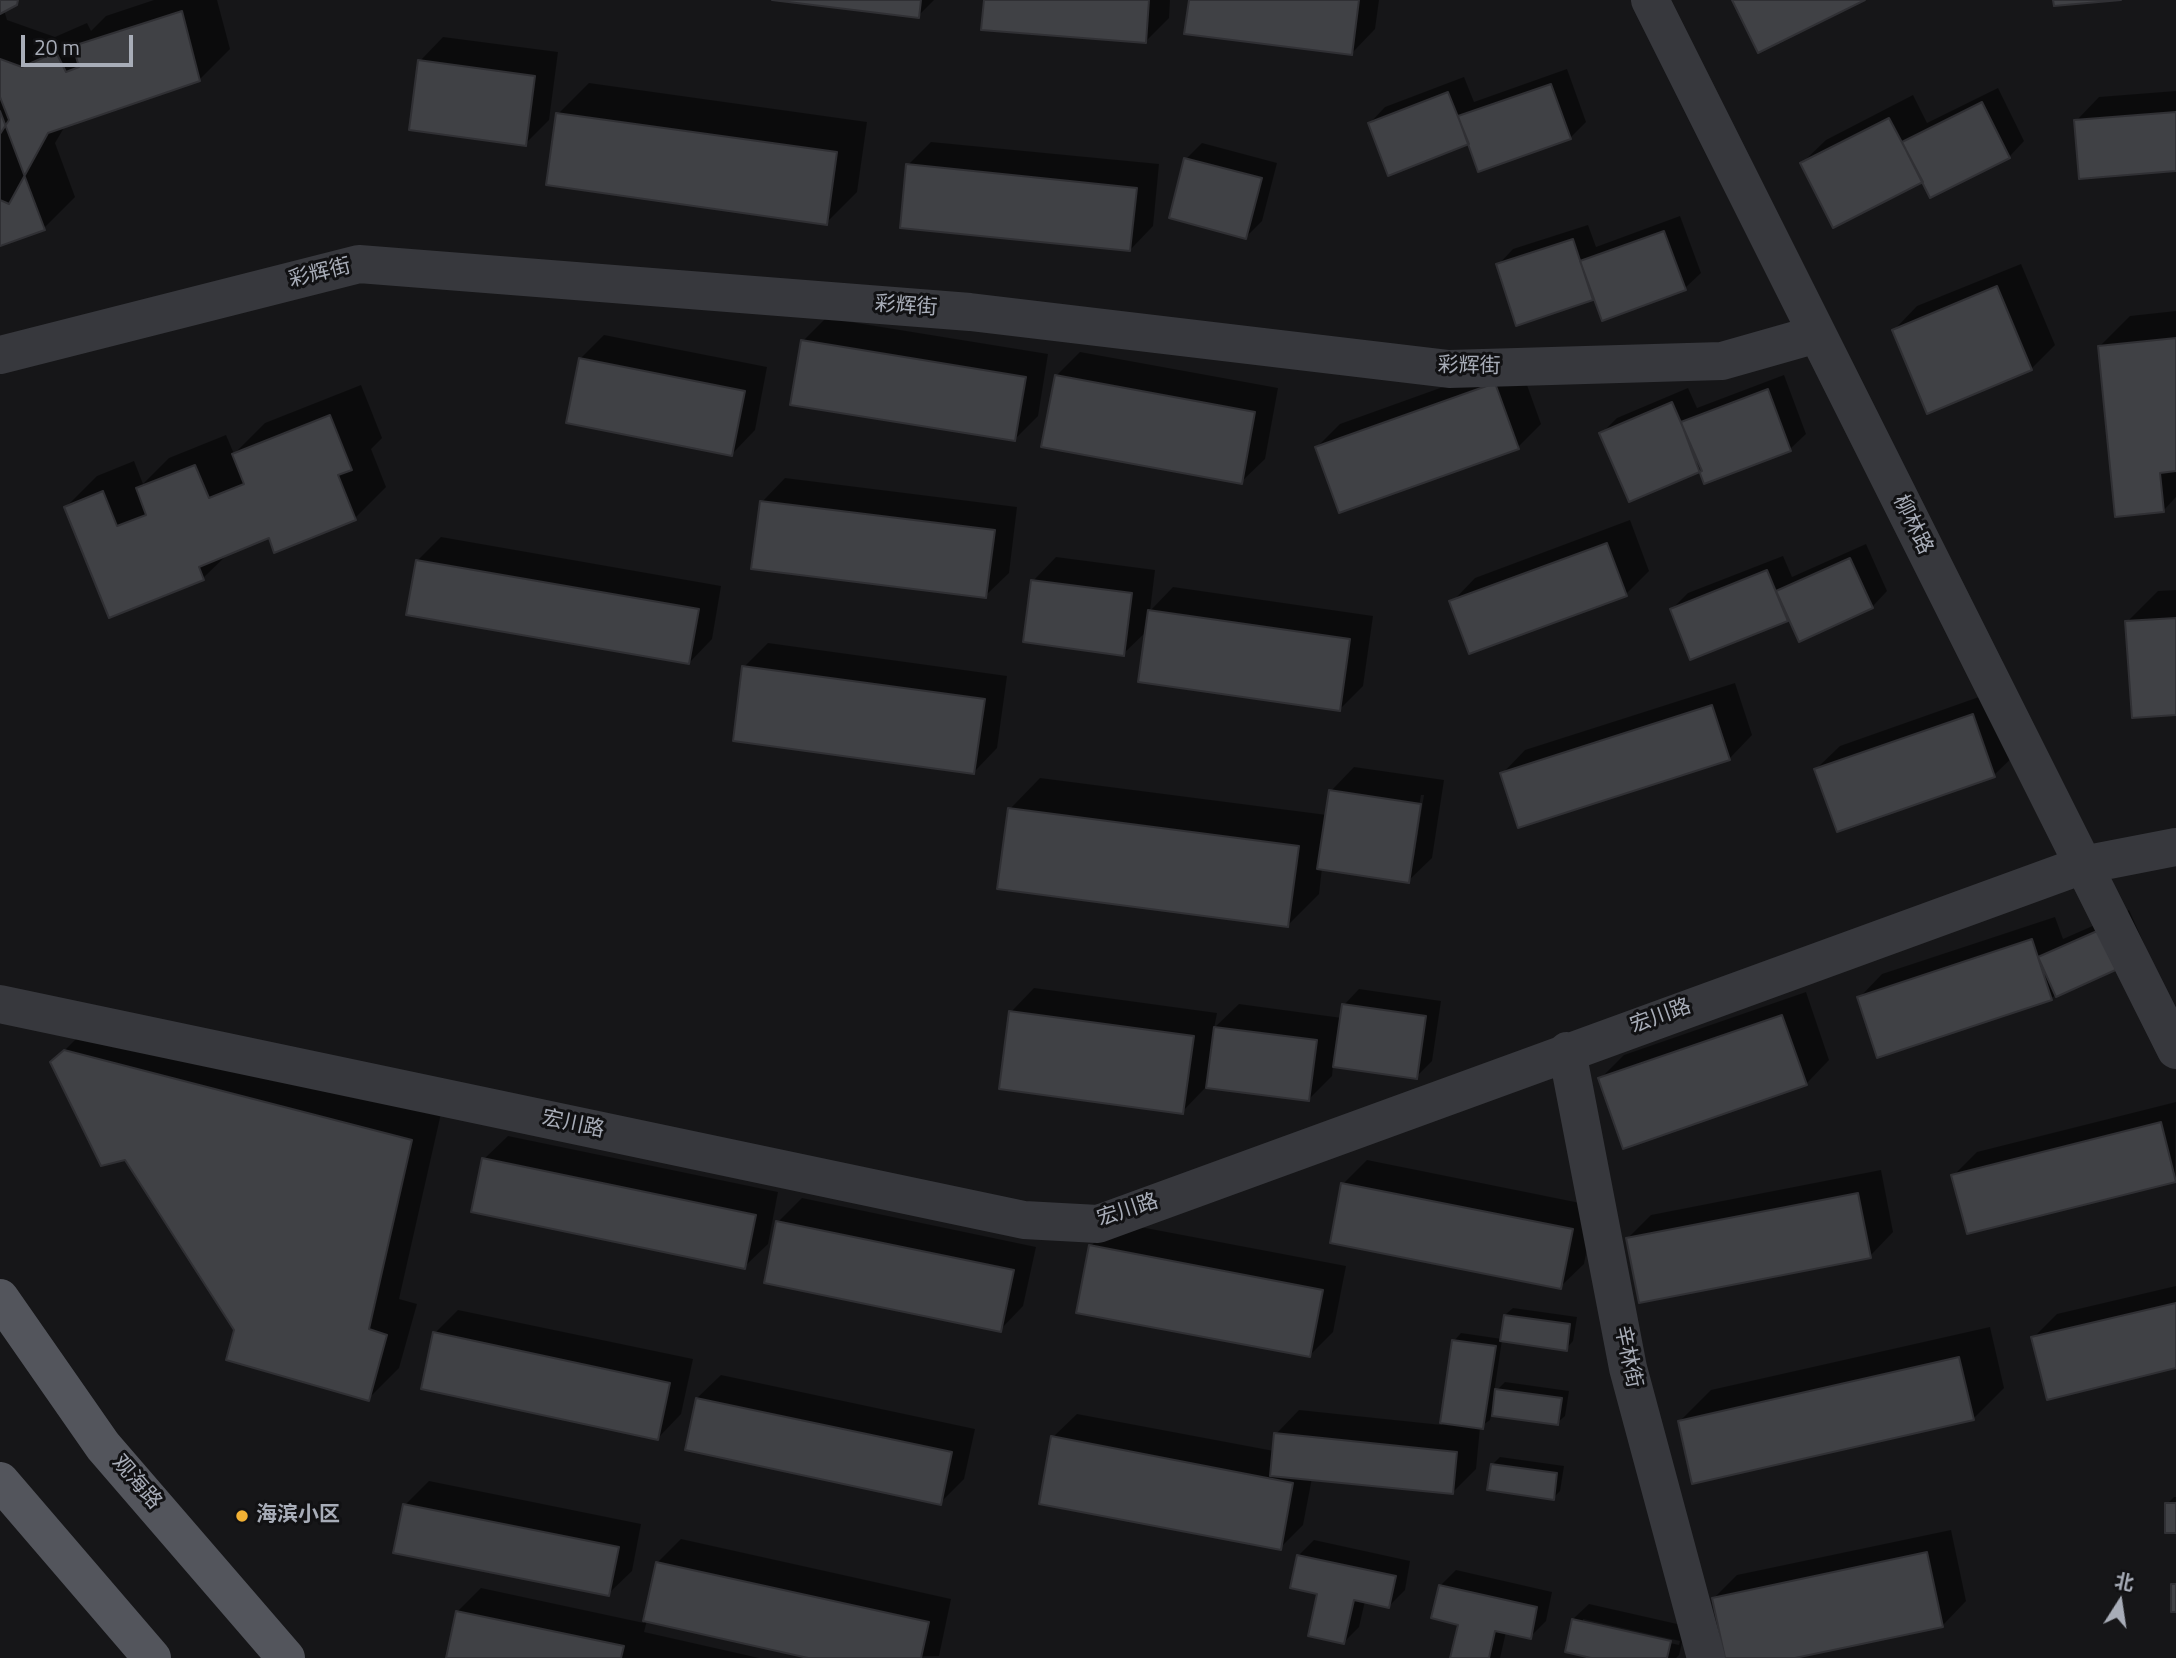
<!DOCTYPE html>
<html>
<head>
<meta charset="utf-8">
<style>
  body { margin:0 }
  #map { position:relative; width:2176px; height:1658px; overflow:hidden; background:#161618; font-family:"Titillium Web","Noto Sans SC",sans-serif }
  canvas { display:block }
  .north { position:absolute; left:2085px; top:1567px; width:70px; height:70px; -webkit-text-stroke:5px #111113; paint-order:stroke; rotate:12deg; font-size:19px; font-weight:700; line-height:28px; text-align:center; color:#a8adb8 }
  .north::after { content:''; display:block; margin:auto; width:24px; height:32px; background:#a8adb8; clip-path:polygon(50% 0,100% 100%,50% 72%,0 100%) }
  .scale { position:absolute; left:21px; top:35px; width:112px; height:32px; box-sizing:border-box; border:4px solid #a8adb8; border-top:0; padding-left:9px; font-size:21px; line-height:24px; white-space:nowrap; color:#a8adb8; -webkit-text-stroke:5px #111113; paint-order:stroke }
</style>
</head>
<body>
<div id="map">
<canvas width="2176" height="1658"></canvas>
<div class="north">北</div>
<div class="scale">20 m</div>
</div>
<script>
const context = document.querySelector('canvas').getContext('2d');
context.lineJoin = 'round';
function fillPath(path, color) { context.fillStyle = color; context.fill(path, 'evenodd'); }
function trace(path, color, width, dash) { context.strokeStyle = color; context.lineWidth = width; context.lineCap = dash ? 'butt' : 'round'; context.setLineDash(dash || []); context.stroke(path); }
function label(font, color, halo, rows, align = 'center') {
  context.font = font + ' "Titillium Web","Noto Sans SC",sans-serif'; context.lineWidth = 6; context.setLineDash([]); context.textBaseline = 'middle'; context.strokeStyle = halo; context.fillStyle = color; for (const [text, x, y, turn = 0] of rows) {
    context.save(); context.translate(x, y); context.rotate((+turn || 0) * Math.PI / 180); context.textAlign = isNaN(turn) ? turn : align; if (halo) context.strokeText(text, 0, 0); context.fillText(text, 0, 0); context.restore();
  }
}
fillPath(new Path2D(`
  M0,0h19l-15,10 3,10 48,17 32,-14 4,8 15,-15 48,-16h63l13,49 -31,31 -134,46 -10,17 20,54 -31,31 -44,16z
  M787,0h147l-16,16z
  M985,0h185l-1,18 -23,23z
  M1190,0h189l-4,29 -23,24z
  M443,37l115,15 -9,68 -24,24 -105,-83z
  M1567,69l19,53 -16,16 -101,4 -99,-19 15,-16 79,-30 10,25z
  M589,83l278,39 -10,70 -31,31 -268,-109z
  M1998,88l26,53 -15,16 -86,23 -121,-17 24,-23 87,-45 14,28z
  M2176,91v78l-100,-48 23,-24z
  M931,142l228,22 -6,62 -23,24 -222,-85z
  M1202,143l75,20 -15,58 -16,16 -60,-78z
  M1680,216l21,57 -16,15 -90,8 -3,3 -94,-34 15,-16 75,-24 8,22z
  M2021,264l34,81 -24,24 -137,-39 23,-24z
  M2176,311v186l-13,14 -64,-164 31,-31z
  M826,318l222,36 -10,62 -23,23 -212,-98z
  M604,335l163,32 -12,63 -23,24 -152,-95z
  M1080,352l198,36 -13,71 -24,23 -185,-106z
  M1518,360l23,64 -23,23h-201l23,-23z
  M1784,375l22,59 -16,15 -89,20 -100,-35 16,-16 71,-30 9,20z
  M361,385l21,53 -11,11 15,38 -31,31 -80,33 -5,-15 -41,17 -26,25 -137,-71 31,-31 37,-15 9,23 26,-26 57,-23 8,19 31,-31z
  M785,478l232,29 -8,66 -24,23 -223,-94z
  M1630,520l19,51 -23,23 -174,8 23,-24z
  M441,537l280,49 -9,53 -23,24 -272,-102z
  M1866,544l21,47 -15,16 -82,11 -99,40 -19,-49 16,-16 95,-37 9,21z
  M1056,557l99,13 -5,41 23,-24 200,29 -10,70 -24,24 -192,-79 -24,23 -90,-73z
  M2176,590v123l-49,-91 31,-31z
  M768,643l239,33 -10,72 -23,24 -230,-105z
  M1735,683l17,52 -23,24 -227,15 23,-24z
  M1996,691l22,61 -24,23 -178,-6 24,-23z
  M1354,767l90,13 -12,78 -24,23 -86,-13 -3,26 -31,31 -278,-116 30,-31 287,37 4,-24zM1421,795h3l-10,62h-3z
  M2129,910l16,36 -94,52h-192l23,-24 173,-57 8,22z
  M1034,988l183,25 -3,15 25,-24 103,14 2,-13 15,-16 82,12 -9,60 -16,16 -83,-12 -1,11 -24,24 -102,-13 -24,25 -171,-100z
  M1806,992l23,68 -23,24 -206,-5 24,-24z
  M83,1032l359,77 -43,190 18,5 -18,64 -31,31 -242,-241 -74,-95z
  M2176,1102l-1,78 -222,-4 24,-24z
  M508,1136l270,56 -10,52 -24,23 -260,-108z
  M1367,1160l228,46 -11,58 -24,23 -217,-103z
  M1881,1170l12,62 -23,24 -242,-18 23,-23z
  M802,1198l234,49 -13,59 -23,24 -222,-108z
  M1114,1222l232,44 -13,66 -23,23 -219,-109z
  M2176,1286v81l-143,-29 24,-24z
  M1513,1308l64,9 -4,24 -7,8 -64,-9 -8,53 11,-11 64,9 -4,25 -8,7 -66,-9 -1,6 -10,7 -4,42 -24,24 -140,-15 -9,47 -23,23 -227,-111 24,-23 197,37 2,-17 23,-24 143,15 12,-84 7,-8 41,6 3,-24z
  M458,1310l235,49 -12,55 -23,24 -223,-105z
  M1990,1327l14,61 -31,31 -293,2 31,-31z
  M721,1375l254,54 -11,50 -24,24 -243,-105z
  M1500,1457l64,9 -4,25 -7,7 -61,-33z
  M429,1481l212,43 -9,47 -24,23 -203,-89z
  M2174,1497h2v34l-9,-27z
  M1951,1530l15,71 -23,24 -156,33h-60l-13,-60 23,-23z
  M681,1539l270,60 -12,57 -122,2 -170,-38 -3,12 115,26h-311l9,-46 24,-24 163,35 13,-60z
  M1314,1540l96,21 -5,29 -16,16 -24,-5 -6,26 -15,15 -46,-86z
  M1456,1570l96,22 -6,29 -16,16 -24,-5 -6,26h-48l8,-35 -20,-37z
  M1589,1604l97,22 -7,29 -3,3h-83l-20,-39zM1583,1619l97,22 -1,4 -96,-22z`), '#0007');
const building = new Path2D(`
  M0,0h18l-1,5 -17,9z
  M772,0h149l-2,18z
  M984,0h165l-3,43 -165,-13z
  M1189,0h170l-7,55 -168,-21z
  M1732,0h133l-107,53z
  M2053,0h68l-67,6z
  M182,11l18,70 -152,52 -39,71 -9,-4v-66l9,-14 -9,-23v-38l22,8 34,-15 10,20 13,-5 -6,-21z
  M418,60l117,16 -9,70 -117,-16z
  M1551,84l20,55 -93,33 -20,-56z
  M1448,92l21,52 -81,32 -20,-53z
  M1982,102l28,56 -80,40 -28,-56z
  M0,111l45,119 -45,16z
  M2176,112v59l-97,8 -5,-59z
  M556,113l281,39 -10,73 -281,-40z
  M1889,118l34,64 -90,46 -33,-65z
  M1184,158l78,20 -16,61 -77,-21z
  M906,164l231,24 -7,63 -230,-23z
  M1664,231l22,59 -84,31 -22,-60z
  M1573,239l20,61 -77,26 -20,-62z
  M1997,286l35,84 -105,44 -35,-84z
  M2176,338v133l-16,2 4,39 -49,5 -17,-171z
  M801,340l225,37 -11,64 -225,-36z
  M579,358l166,33 -13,65 -166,-33z
  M1055,375l200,37 -13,72 -201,-37z
  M1495,383l24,66 -180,64 -24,-66z
  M1768,389l23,62 -87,33 -23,-62z
  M1672,402l30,69 -73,31 -30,-69z
  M330,415l22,55 -14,5 18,45 -82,33 -5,-15 -70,29 5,13 -95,38 -45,-111 39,-16 14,35 29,-11 -10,-27 59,-23 14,33 35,-14 -12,-30z
  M760,501l235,29 -9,68 -235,-29z
  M1607,543l20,53 -158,58 -20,-53z
  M1850,558l23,50 -74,34 -23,-51z
  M416,560l283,49 -10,55 -283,-49z
  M1767,570l21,51 -98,39 -20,-51z
  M1031,580l101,13 -8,63 -101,-14z
  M1148,610l202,29 -10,72 -202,-29z
  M2176,618v97l-44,3 -7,-97z
  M742,666l243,33 -11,75 -241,-33z
  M1712,705l18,55 -212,68 -18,-55z
  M1973,714l22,63 -158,55 -23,-63z
  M1329,790l92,14 -12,79 -92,-14z
  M1008,808l291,38 -11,81 -291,-38z
  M2113,924l18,39 -75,34 -18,-40z
  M2032,939l20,61 -175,58 -20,-61z
  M1342,1004l84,12 -9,63 -84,-12z
  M1009,1011l185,25 -11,78 -184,-25z
  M1782,1015l25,70 -184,64 -25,-71z
  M1214,1027l103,13 -8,61 -103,-13z
  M64,1050l348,90 -43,189 18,6 -18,66 -143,-41 8,-30 -109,-170 -24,6 -51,-104z
  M2161,1122l15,60 -209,52 -16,-59z
  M482,1158l274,57 -11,54 -274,-57z
  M1341,1183l232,46 -12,60 -231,-46z
  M1858,1193l13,65 -232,45 -13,-65z
  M776,1221l238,49 -13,62 -237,-49z
  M1089,1245l234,45 -13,67 -234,-44z
  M2176,1303v65l-129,32 -16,-63z
  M1504,1315l66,9 -3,27 -67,-10z
  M433,1332l237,51 -12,57 -237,-51z
  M1452,1340l44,6 -13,83 -43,-6z
  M1959,1357l15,63 -282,64 -14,-63z
  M1495,1389l67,9 -4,27 -66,-9z
  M696,1398l256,54 -11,53 -256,-55z
  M1274,1433l183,19 -4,42 -183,-18z
  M1051,1436l242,47 -12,67 -242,-46z
  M1491,1464l66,9 -3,27 -67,-10z
  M2165,1503h11v30h-11z
  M403,1504l216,43 -10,49 -216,-43z
  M1927,1552l16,75 -148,31h-70l-13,-60z
  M1297,1555l99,21 -7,32 -35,-8 -10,44 -36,-8 9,-42 -27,-6z
  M656,1562l273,60 -8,36h-113l-165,-37z
  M2171,1584h5v28h-5z
  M1439,1585l98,22 -6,32 -36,-8 -6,27h-39l8,-33 -27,-7z
  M456,1611l168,35 -3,12h-175z
  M1572,1619l99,22 -4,17h-76l-26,-6z`);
fillPath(building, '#404145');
trace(building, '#303034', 2);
trace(new Path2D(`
  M1650,0l526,1050
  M0,355l359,-91 611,48 479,57 273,-8 95,-27
  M0,1004l1024,216 74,4 985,-359 93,-18
  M1567,1051l61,317 78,290`), '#37383d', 38);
trace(new Path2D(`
  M0,1298l103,148 183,212
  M0,1481l152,177`), '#53555c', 38);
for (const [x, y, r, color] of [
  [242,1516,7,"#f2b134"]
]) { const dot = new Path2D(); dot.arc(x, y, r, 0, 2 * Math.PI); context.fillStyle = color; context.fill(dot); trace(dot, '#111113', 2.5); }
label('21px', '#a8adb8', '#111113', [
  ["彩辉街",320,274,-14],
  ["彩辉街",906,307,4],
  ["彩辉街",1469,367,1],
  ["柳林路",1912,525,64],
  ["宏川路",1661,1017,-20],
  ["宏川路",573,1125,12],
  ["宏川路",1128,1211,-18],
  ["辛林街",1627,1357,78],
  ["观海路",136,1483,49]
]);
label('bold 21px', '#a8adb8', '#111113', [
  ["海滨小区",256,1516]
], 'left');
</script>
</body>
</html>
